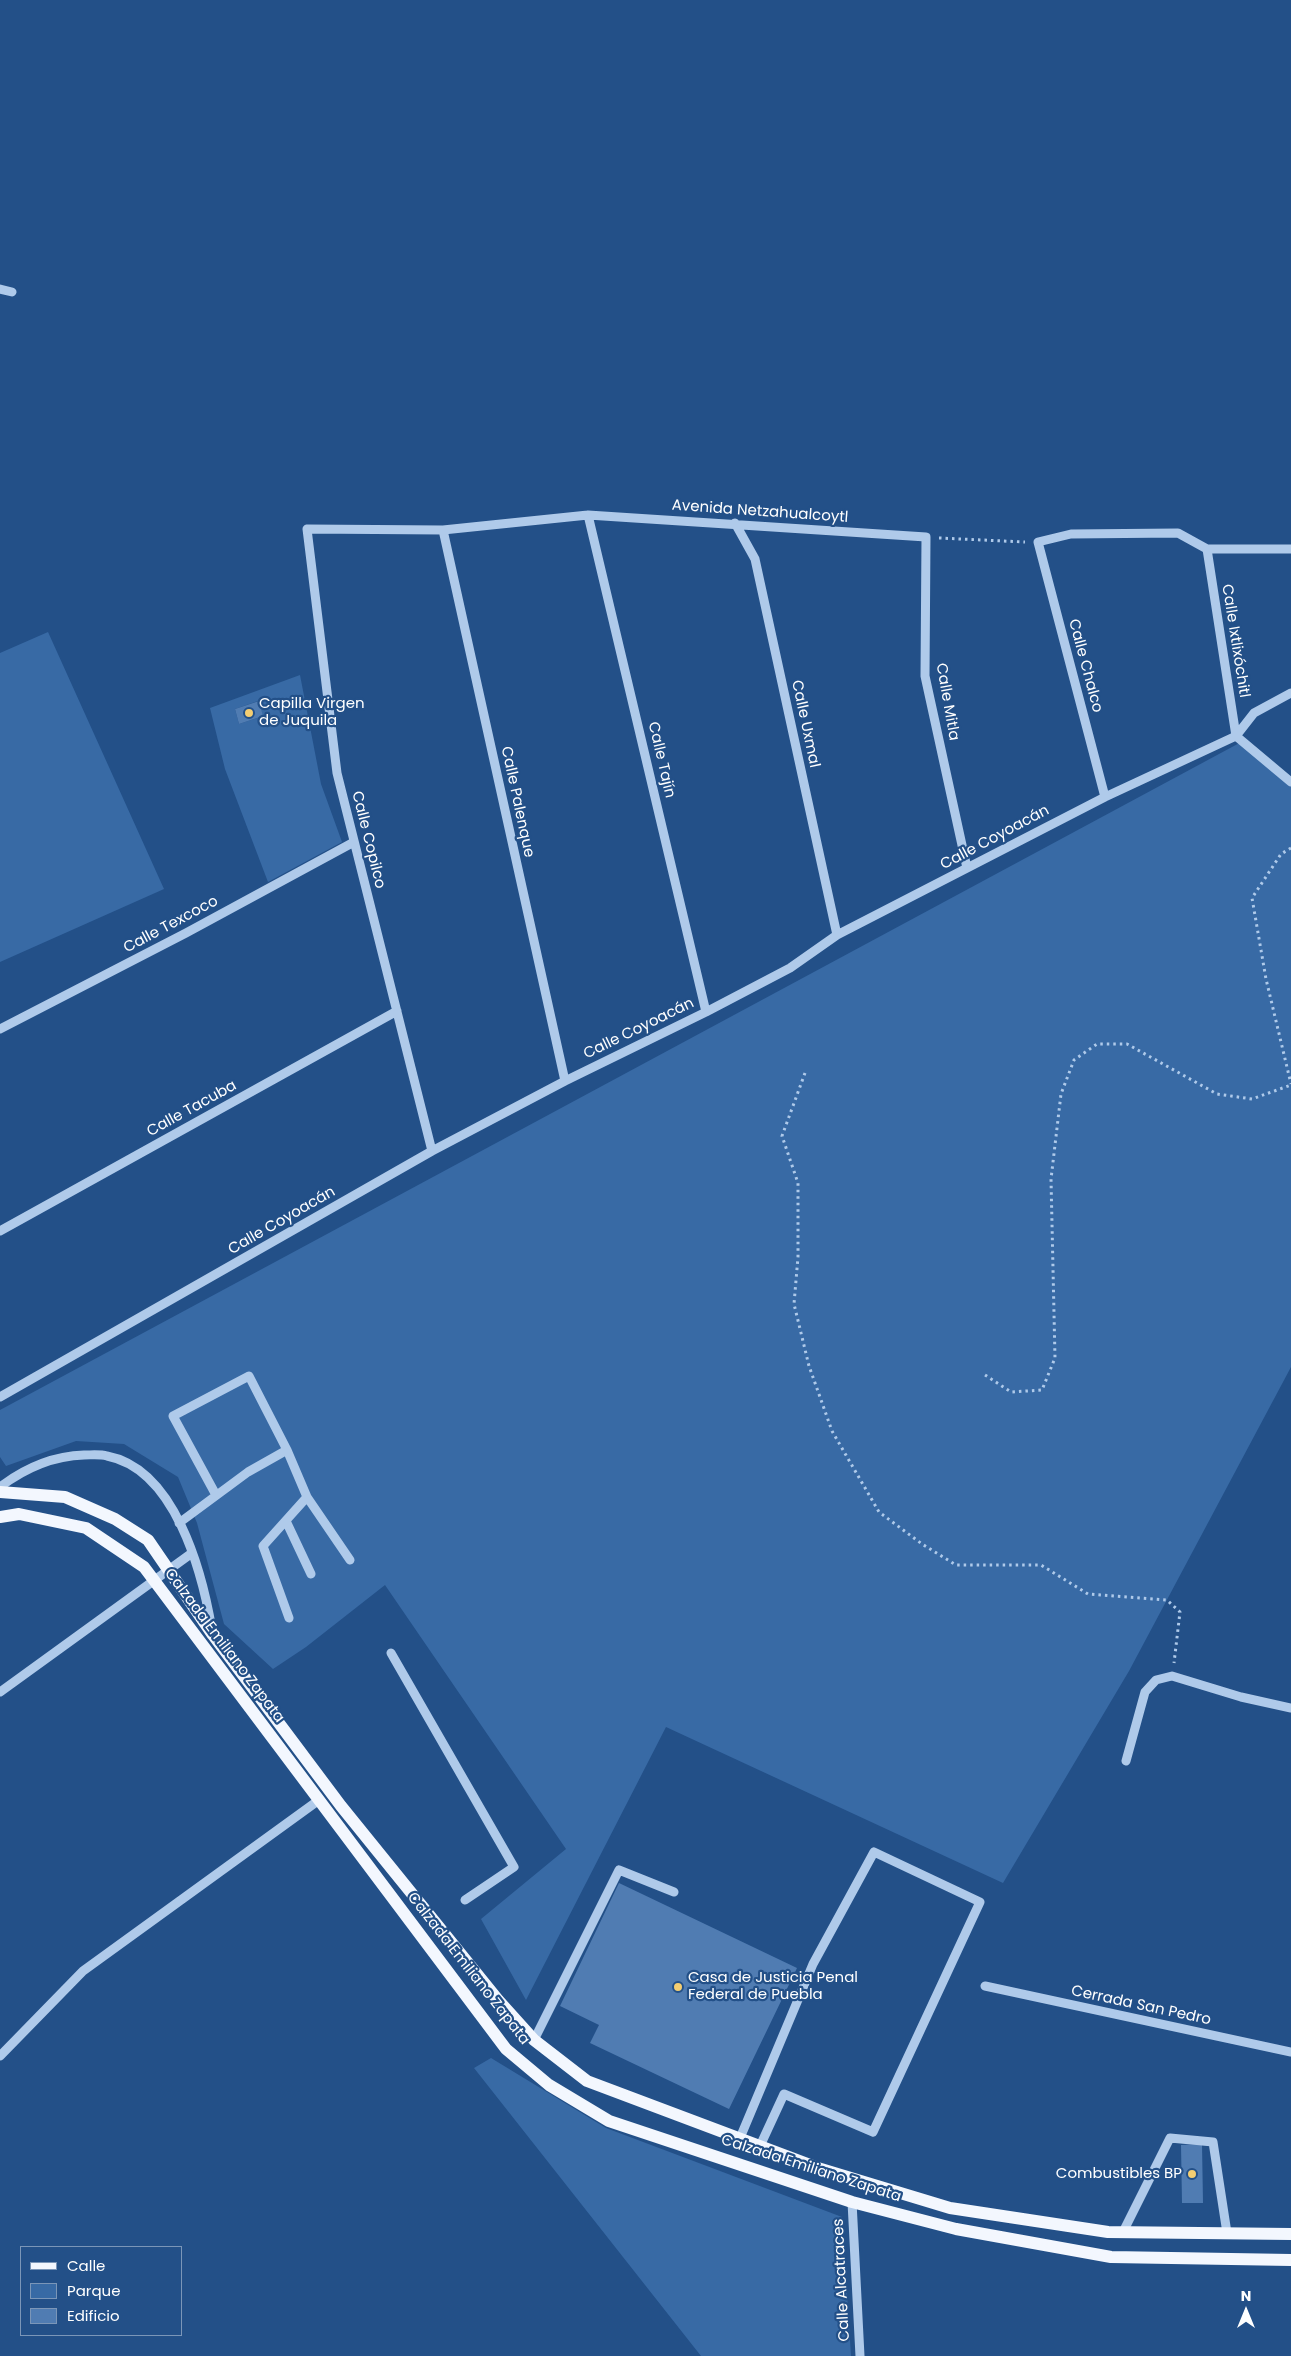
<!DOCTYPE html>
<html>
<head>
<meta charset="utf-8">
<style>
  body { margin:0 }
  #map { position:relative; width:1291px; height:2356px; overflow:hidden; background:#235088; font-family:Poppins,sans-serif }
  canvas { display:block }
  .legend { position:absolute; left:20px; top:2246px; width:162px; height:90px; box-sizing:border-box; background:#235088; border:1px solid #7b96b8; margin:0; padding:6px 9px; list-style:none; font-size:15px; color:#fff }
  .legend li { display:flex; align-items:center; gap:10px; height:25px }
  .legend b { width:25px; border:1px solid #7b96b8 }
  .north { position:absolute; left:1221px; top:2286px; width:50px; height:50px; -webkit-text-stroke:4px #235088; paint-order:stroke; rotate:0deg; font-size:14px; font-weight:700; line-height:20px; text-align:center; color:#fff }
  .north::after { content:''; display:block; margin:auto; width:18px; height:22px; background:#fff; clip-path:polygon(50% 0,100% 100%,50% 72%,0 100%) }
</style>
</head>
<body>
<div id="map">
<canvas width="1291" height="2356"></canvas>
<ul class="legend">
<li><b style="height:6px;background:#f3f7fe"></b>Calle</li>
<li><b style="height:14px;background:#386aa5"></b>Parque</li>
<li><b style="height:14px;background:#507cb2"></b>Edificio</li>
</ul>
<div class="north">N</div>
</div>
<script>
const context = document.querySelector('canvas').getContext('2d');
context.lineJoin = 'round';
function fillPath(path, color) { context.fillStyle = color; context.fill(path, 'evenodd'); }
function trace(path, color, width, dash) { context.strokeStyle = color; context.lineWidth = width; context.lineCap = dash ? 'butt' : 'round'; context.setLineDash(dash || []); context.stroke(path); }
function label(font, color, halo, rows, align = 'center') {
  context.font = font + ' Poppins,sans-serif'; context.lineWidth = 4.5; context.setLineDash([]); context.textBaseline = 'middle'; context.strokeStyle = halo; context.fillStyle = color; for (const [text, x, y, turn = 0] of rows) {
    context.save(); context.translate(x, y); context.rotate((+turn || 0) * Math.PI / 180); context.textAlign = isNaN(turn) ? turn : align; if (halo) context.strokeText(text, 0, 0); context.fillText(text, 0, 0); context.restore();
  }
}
fillPath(new Path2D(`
  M48,632l116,257 -164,73v-309z
  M300,675l21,109 21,58 -74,40 -43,-113 -15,-61zM258,701l5,15 -24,8 -4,-15z
  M1245,740l46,44v583l-162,304 -126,212 -337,-156 -140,273 -45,-81 85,-70 -181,-264 -79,62 -33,22 -49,-45 -27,-101 -19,-46 -54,-33 -48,-3 -70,25 -6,-9v-47z
  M491,2058l115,70 236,89 9,139h-150l-227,-288z`), '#386aa5');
fillPath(new Path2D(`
  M259,701l4,15 -24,8 -4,-15z
  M619,1883l178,85 -68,141 -139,-66 9,-18 -39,-19z
  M1202,2144l1,59h-21l-1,-58z`), '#507cb2');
trace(new Path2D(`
  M939,538l86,4
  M1291,848l-10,6 -29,44 14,81 25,105
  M805,1073l-23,63 16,47v74l-4,47 15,62 23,65 47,81 43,32 34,21h85l47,29 79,6 13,12 -6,51
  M985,1375l26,17 31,-2 13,-32 -4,-179 10,-85 13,-34 23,-16h30l90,50 35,5 39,-14`), '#afcaea', 3, [2.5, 4]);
trace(new Path2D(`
  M0,289l12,3
  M588,515l118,497
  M735,523l20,36 82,376
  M443,530l122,551
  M1207,549l29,187
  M1236,736l55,46
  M1105,797l-67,-255 33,-8 107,-1 29,16h84
  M0,1029l186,-96 168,-91
  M432,1151l-95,-378 -30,-244 136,1 145,-15 338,22 -1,139 42,192
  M0,1231l397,-220
  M0,1397l432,-246 133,-70 141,-69 84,-44 47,-33 268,-138 131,-61 18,-23 37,-20
  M0,1487c25,-19 53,-31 84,-32 8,0 16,-1 23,1 68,13 95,115 105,174
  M216,1495l-43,-79 76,-40 38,74
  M286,1521l25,53
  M179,1523l69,-51 39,-22 20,47 43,63
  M289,1618l-26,-72 44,-49
  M391,1653l123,214 -49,33
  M0,1692l192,-139
  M1126,1761l19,-69 11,-12 16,-4 69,21 50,11
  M985,1986l306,66
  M534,2040l85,-170 55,22
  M0,2056l83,-85 236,-171
  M740,2138l73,-174 61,-112 106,50 -107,230 -89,-38 -24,52
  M852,2202l8,154
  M1123,2232l47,-94 43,4 14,91`), '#afcaea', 9);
trace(new Path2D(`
  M0,1492l65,5 50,22 33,21 65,95 128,171 157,194 36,40 53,41 234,88 129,39 158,24 183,2
  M0,1517l19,-3 67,14 58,39 362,482 43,36 60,36 243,81 104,27 155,28 180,3`), '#f3f7fe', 12);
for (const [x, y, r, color] of [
  [249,713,5,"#f4ce72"],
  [678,1987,5,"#f4ce72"],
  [1192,2174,5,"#f4ce72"]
]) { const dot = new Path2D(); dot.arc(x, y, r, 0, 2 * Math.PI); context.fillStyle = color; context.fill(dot); trace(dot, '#235088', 2); }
label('15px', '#fff', '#235088', [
  ["Avenida Netzahualcoytl",760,512,4],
  ["Calle Ixtlixóchitl",1235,641,81],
  ["Calle Chalco",1085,666,75],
  ["Calle Mitla",947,702,80],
  ["Calle Uxmal",805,724,78],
  ["Calle Tajín",661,760,77],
  ["Calle Palenque",517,802,78],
  ["Calle Coyoacán",995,838,-28],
  ["Calle Copilco",368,840,76],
  ["Calle Texcoco",171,925,-28],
  ["Calle Coyoacán",639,1029,-26],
  ["Calle Tacuba",192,1109,-29],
  ["Calle Coyoacán",282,1221,-30],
  ["Calzada Emiliano Zapata",224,1646,53],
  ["Calzada Emiliano Zapata",468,1969,52],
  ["Cerrada San Pedro",1141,2006,12],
  ["Calzada Emiliano Zapata",811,2169,18],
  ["Calle Alcatraces",842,2280,-93]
]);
label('15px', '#fff', '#235088', [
  ["Capilla Virgen",259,704],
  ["de Juquila",259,721],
  ["Casa de Justicia Penal",688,1978],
  ["Federal de Puebla",688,1995],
  ["Combustibles BP",1182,2174,"right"]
], 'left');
</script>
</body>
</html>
